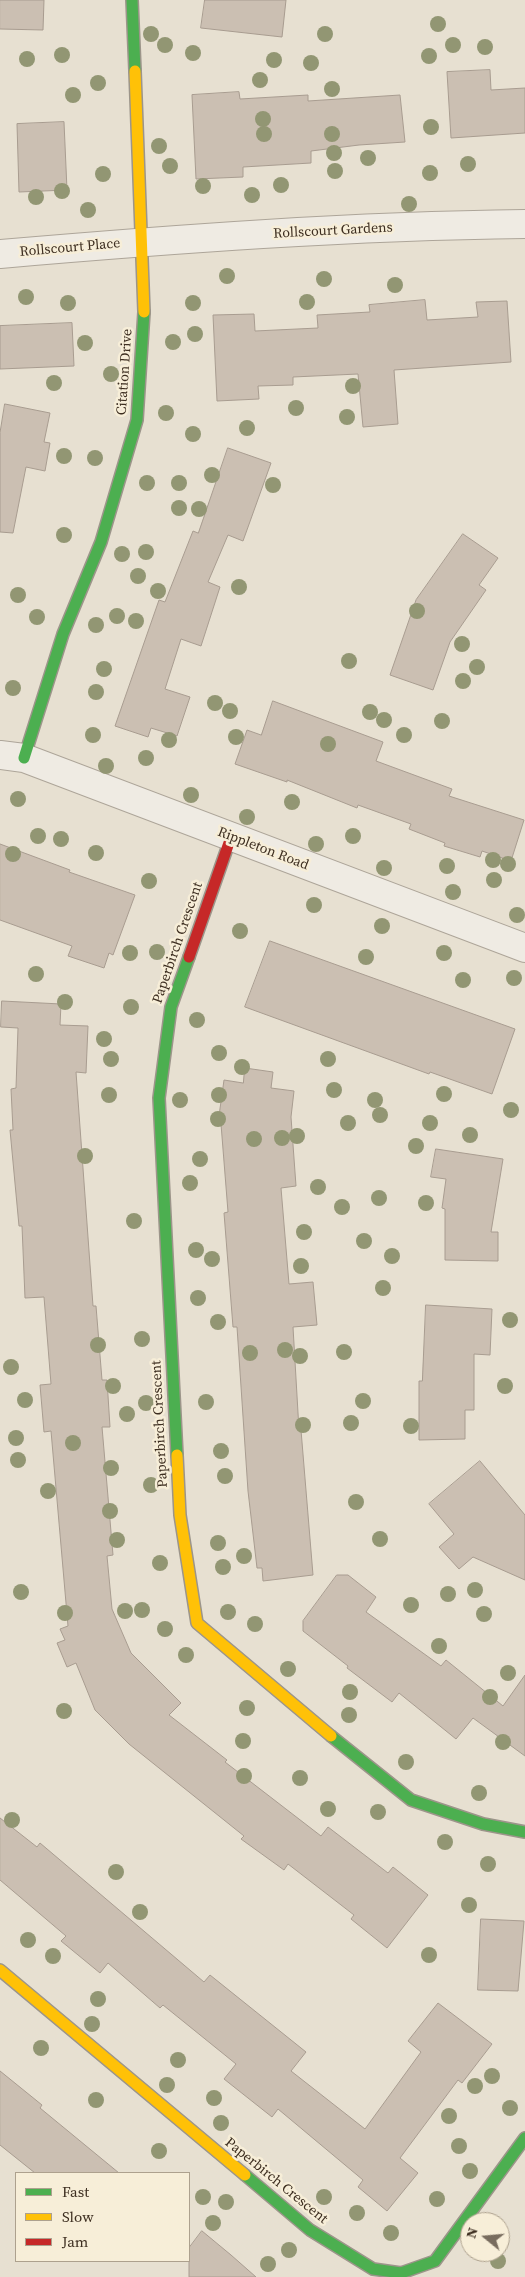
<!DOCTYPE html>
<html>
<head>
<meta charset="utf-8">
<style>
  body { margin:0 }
  #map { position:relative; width:525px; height:2277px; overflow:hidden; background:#e7e0d1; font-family:"Source Serif 4",serif }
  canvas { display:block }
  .legend { position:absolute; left:15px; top:2172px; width:175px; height:90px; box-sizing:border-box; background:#f7eed8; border:1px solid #ada18e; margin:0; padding:6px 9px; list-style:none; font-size:15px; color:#3d2e20 }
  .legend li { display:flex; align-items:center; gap:10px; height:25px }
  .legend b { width:25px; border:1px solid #ada18e }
  .north { position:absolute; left:460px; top:2212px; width:50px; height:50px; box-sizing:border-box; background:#f7eed8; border:1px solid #ada18e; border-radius:50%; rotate:287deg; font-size:14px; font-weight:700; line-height:20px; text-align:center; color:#3d2e20 }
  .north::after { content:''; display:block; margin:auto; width:18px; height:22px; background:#786c5e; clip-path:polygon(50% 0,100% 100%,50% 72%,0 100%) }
</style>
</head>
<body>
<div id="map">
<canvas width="525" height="2277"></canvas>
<ul class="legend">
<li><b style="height:6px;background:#4caf50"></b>Fast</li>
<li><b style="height:6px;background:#ffc107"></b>Slow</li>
<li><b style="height:6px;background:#c62828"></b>Jam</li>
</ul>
<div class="north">N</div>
</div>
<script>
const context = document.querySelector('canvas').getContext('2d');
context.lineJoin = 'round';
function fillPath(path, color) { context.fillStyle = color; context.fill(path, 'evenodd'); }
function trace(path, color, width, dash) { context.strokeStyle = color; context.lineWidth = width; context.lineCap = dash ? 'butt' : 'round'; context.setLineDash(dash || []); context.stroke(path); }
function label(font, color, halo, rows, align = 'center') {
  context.font = font + ' "Source Serif 4",serif'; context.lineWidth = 5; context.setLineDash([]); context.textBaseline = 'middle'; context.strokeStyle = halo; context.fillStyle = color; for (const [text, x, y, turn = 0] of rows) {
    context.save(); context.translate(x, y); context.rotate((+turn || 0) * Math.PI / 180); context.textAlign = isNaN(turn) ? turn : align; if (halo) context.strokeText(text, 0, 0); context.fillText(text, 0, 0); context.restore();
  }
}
const building = new Path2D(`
  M0,0h44l-1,30 -43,-1z
  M205,0h81l-4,37 -81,-9z
  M490,70l1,20 34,-2v45l-74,5 -4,-66z
  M239,92l1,7 68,-4v6l92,-6 5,47 -46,3 -48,6v12l-68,4v10l-47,2 -4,-84z
  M64,122l3,68 -48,2 -2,-68z
  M425,300l2,20 51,-3 -2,-15 31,-1 4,61 -117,8 4,54 -35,3 -5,-53 -65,3v8l-35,1 1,13 -42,2 -4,-86 41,-1 1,17 63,-3 -1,-13 53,-3 -1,-7z
  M72,323l2,43 -74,3v-43z
  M5,404l45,9 -6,29 6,1 -5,28 -19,-4 -13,66 -13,-1v-99z
  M228,448l43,15 -28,78 -15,-6 -20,47 12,5 -19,59 -20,-7 -16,50 25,8 -13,39 -26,-8 -3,9 -33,-11 44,-126 6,2 28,-71 5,2z
  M463,534l35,24 -19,27 7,5 -36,52 -17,48 -43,-15 26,-75z
  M273,701l110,41 -7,19 76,28 -3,7 75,24 -13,41 -29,-10 -2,6 -36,-11 1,-3 -36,-14 2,-5 -53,-19 -1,3 -70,-28v2l-52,-18 12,-34 14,5z
  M0,844l70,26 -1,2 66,23 -22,60 -4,-2 -5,15 -36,-12 4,-10 -72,-26z
  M270,941l245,88 -23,65 -62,-22 -1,2 -184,-67z
  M2,1001l59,3 -1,21 28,1 -2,47 -10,-1 17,234h3l6,74h5l3,47h-8l11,128 -6,1 5,53 19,44 50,50 -12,12 58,45 -2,2 96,74 7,-9 60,46 5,-6 35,28 -41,53 -36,-29 3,-4 -66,-51 -4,6 -43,-31 3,-3 -115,-92 -34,-34 -19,-47 -9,4 -10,-24 8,-3 -5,-11 8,-3 -17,-195 -7,1 -4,-47 11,-1 -7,-87 -19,1 -3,-72h-3l-9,-96h3l-2,-41 5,-1 2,-60 -17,-1z
  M245,1068l28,4 -2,16 23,3 -3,26 5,69 -15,2 8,96 24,-2 4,43 -24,2 6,103h2l12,145 -50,6 -1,-13h-5l-9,-77 -11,-164h-4l-9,-114 4,-1 -7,-88 -3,-1 6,-43 19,3z
  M436,1149l67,10 -12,73h7v29l-53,-1v-51l-3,-1 4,-29 -15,-2z
  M426,1305l66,4 -2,46 -16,-1v56h-9v29l-46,1v-59h3z
  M480,1461l45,54v65l-52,-23 -14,12 -20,-22 15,-13 -25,-30z
  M337,1575h11l28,22 -10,15 75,54 5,-6 57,46 22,-31v81l-52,-38 -17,21 -57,-46 -7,9 -45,-34 1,-2 -45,-35v-10z
  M0,1818l37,29 3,-4 164,139 6,-7 96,77 -15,19 74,58 56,-77 -13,-11 30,-38 54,41 -30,39 -4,-3 -58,78 18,15 -31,38 -29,-24 5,-7 -85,-71 -6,8 -48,-38 12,-15 -73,-59 -3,3 -52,-45 -8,10 -39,-32 5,-5 -66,-56z
  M481,1919l43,2 -6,70 -40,-1z
  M0,2071l42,34 -2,3 79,65h-84l-35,-28z
  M202,2231l29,24 25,22h-67v-29z`);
fillPath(building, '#cbbfb2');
trace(building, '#a89c90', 1);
const street = new Path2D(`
  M0,254c175,-15 350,-28 525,-30
  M0,755l24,3 501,190`);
const fast = new Path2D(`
  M132,0l3,71
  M24,758l39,-124 38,-92 36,-122 7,-108
  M177,1455l-18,-357 12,-91 18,-50
  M331,1736l80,64 72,24 42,8
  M245,2175l65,55 63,39 28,4 34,-12 90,-123`);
const slow = new Path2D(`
  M135,71l9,241
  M177,1455l3,60 17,108 134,113
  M0,1970l245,205`);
const jam = new Path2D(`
  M189,957l42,-120`);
trace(street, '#ada599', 30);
trace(fast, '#9c958a', 14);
trace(slow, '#9c958a', 14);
trace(jam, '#9c958a', 14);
trace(street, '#efebe3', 28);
trace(fast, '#4caf50', 11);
trace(slow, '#ffc107', 11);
trace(jam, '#c62828', 11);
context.fillStyle = '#929673';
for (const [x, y] of [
  [438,24],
  [151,34],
  [325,34],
  [165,45],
  [453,45],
  [485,47],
  [193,53],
  [62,55],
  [429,56],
  [27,59],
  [274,60],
  [311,63],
  [260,80],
  [98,83],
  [332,89],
  [73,95],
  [263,119],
  [431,127],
  [264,134],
  [332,134],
  [159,146],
  [334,153],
  [368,158],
  [468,164],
  [170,166],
  [335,171],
  [430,173],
  [103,174],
  [281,185],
  [203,186],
  [62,191],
  [252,195],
  [36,197],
  [409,204],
  [88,210],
  [227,276],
  [324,279],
  [395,285],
  [26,297],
  [307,302],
  [68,303],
  [193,303],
  [195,334],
  [173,342],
  [85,343],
  [111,374],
  [54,383],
  [353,386],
  [296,408],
  [166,413],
  [347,417],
  [247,428],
  [193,434],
  [64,456],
  [95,458],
  [212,475],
  [147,483],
  [179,483],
  [273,485],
  [179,508],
  [199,509],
  [64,535],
  [146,552],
  [122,554],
  [138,576],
  [239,587],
  [158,591],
  [18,595],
  [417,611],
  [117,616],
  [37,617],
  [136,621],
  [96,625],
  [462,644],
  [349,661],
  [477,667],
  [104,669],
  [463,681],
  [13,688],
  [96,692],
  [215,703],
  [230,711],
  [370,712],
  [384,720],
  [442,721],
  [93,735],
  [404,735],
  [236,737],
  [169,740],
  [328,744],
  [146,758],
  [106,766],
  [191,795],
  [18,799],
  [292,802],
  [247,817],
  [38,836],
  [353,836],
  [61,839],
  [316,844],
  [96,853],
  [13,854],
  [493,860],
  [508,864],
  [447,866],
  [384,868],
  [494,880],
  [149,881],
  [453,892],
  [314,905],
  [517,915],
  [382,926],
  [240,931],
  [157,952],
  [130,953],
  [444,953],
  [366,957],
  [36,974],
  [514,978],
  [463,980],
  [65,1002],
  [131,1007],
  [197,1020],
  [104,1039],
  [219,1053],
  [111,1059],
  [328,1059],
  [242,1067],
  [334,1090],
  [444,1094],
  [109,1095],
  [219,1095],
  [180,1100],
  [375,1100],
  [511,1110],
  [380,1115],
  [218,1119],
  [348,1123],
  [430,1123],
  [470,1135],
  [297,1136],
  [282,1138],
  [254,1139],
  [416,1146],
  [85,1156],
  [200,1159],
  [190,1183],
  [318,1187],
  [379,1198],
  [426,1203],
  [342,1207],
  [134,1221],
  [304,1232],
  [364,1241],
  [196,1250],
  [392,1256],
  [212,1259],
  [301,1266],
  [383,1288],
  [198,1298],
  [510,1320],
  [218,1322],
  [142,1339],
  [98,1345],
  [285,1350],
  [344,1352],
  [250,1353],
  [300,1356],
  [11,1367],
  [113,1386],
  [505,1386],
  [25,1400],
  [363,1401],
  [206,1402],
  [146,1403],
  [127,1414],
  [351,1423],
  [303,1425],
  [411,1426],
  [16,1438],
  [73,1443],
  [221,1451],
  [18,1460],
  [111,1468],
  [225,1476],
  [151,1485],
  [48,1491],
  [356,1502],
  [110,1511],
  [380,1539],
  [117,1540],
  [218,1543],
  [244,1556],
  [160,1563],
  [223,1567],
  [475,1590],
  [21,1592],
  [448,1594],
  [411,1605],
  [142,1610],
  [125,1611],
  [228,1612],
  [65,1613],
  [484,1614],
  [255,1624],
  [165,1629],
  [439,1646],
  [186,1655],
  [288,1669],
  [508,1673],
  [350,1692],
  [490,1697],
  [247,1708],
  [64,1711],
  [349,1715],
  [243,1741],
  [503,1742],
  [406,1762],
  [244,1776],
  [300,1778],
  [479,1793],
  [328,1809],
  [378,1812],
  [12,1820],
  [445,1842],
  [488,1864],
  [116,1872],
  [469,1905],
  [140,1912],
  [28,1940],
  [429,1955],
  [53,1956],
  [98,1999],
  [92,2024],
  [41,2048],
  [178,2060],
  [492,2076],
  [167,2085],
  [475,2086],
  [214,2098],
  [96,2100],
  [510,2108],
  [449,2116],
  [221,2123],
  [459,2146],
  [159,2151],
  [470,2171],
  [203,2197],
  [324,2197],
  [437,2199],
  [226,2202],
  [357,2213],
  [213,2223],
  [391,2233],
  [289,2250],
  [498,2261],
  [268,2264]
]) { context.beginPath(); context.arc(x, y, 8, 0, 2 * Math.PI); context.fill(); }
label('14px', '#3d2e20', '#f7eed8', [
  ["Rollscourt Gardens",333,231,-3],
  ["Rollscourt Place",70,248,-5],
  ["Citation Drive",125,372,-86],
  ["Rippleton Road",263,849,21],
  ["Paperbirch Crescent",178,943,-71],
  ["Paperbirch Crescent",160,1424,-93],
  ["Paperbirch Crescent",276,2181,39]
]);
</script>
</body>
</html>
